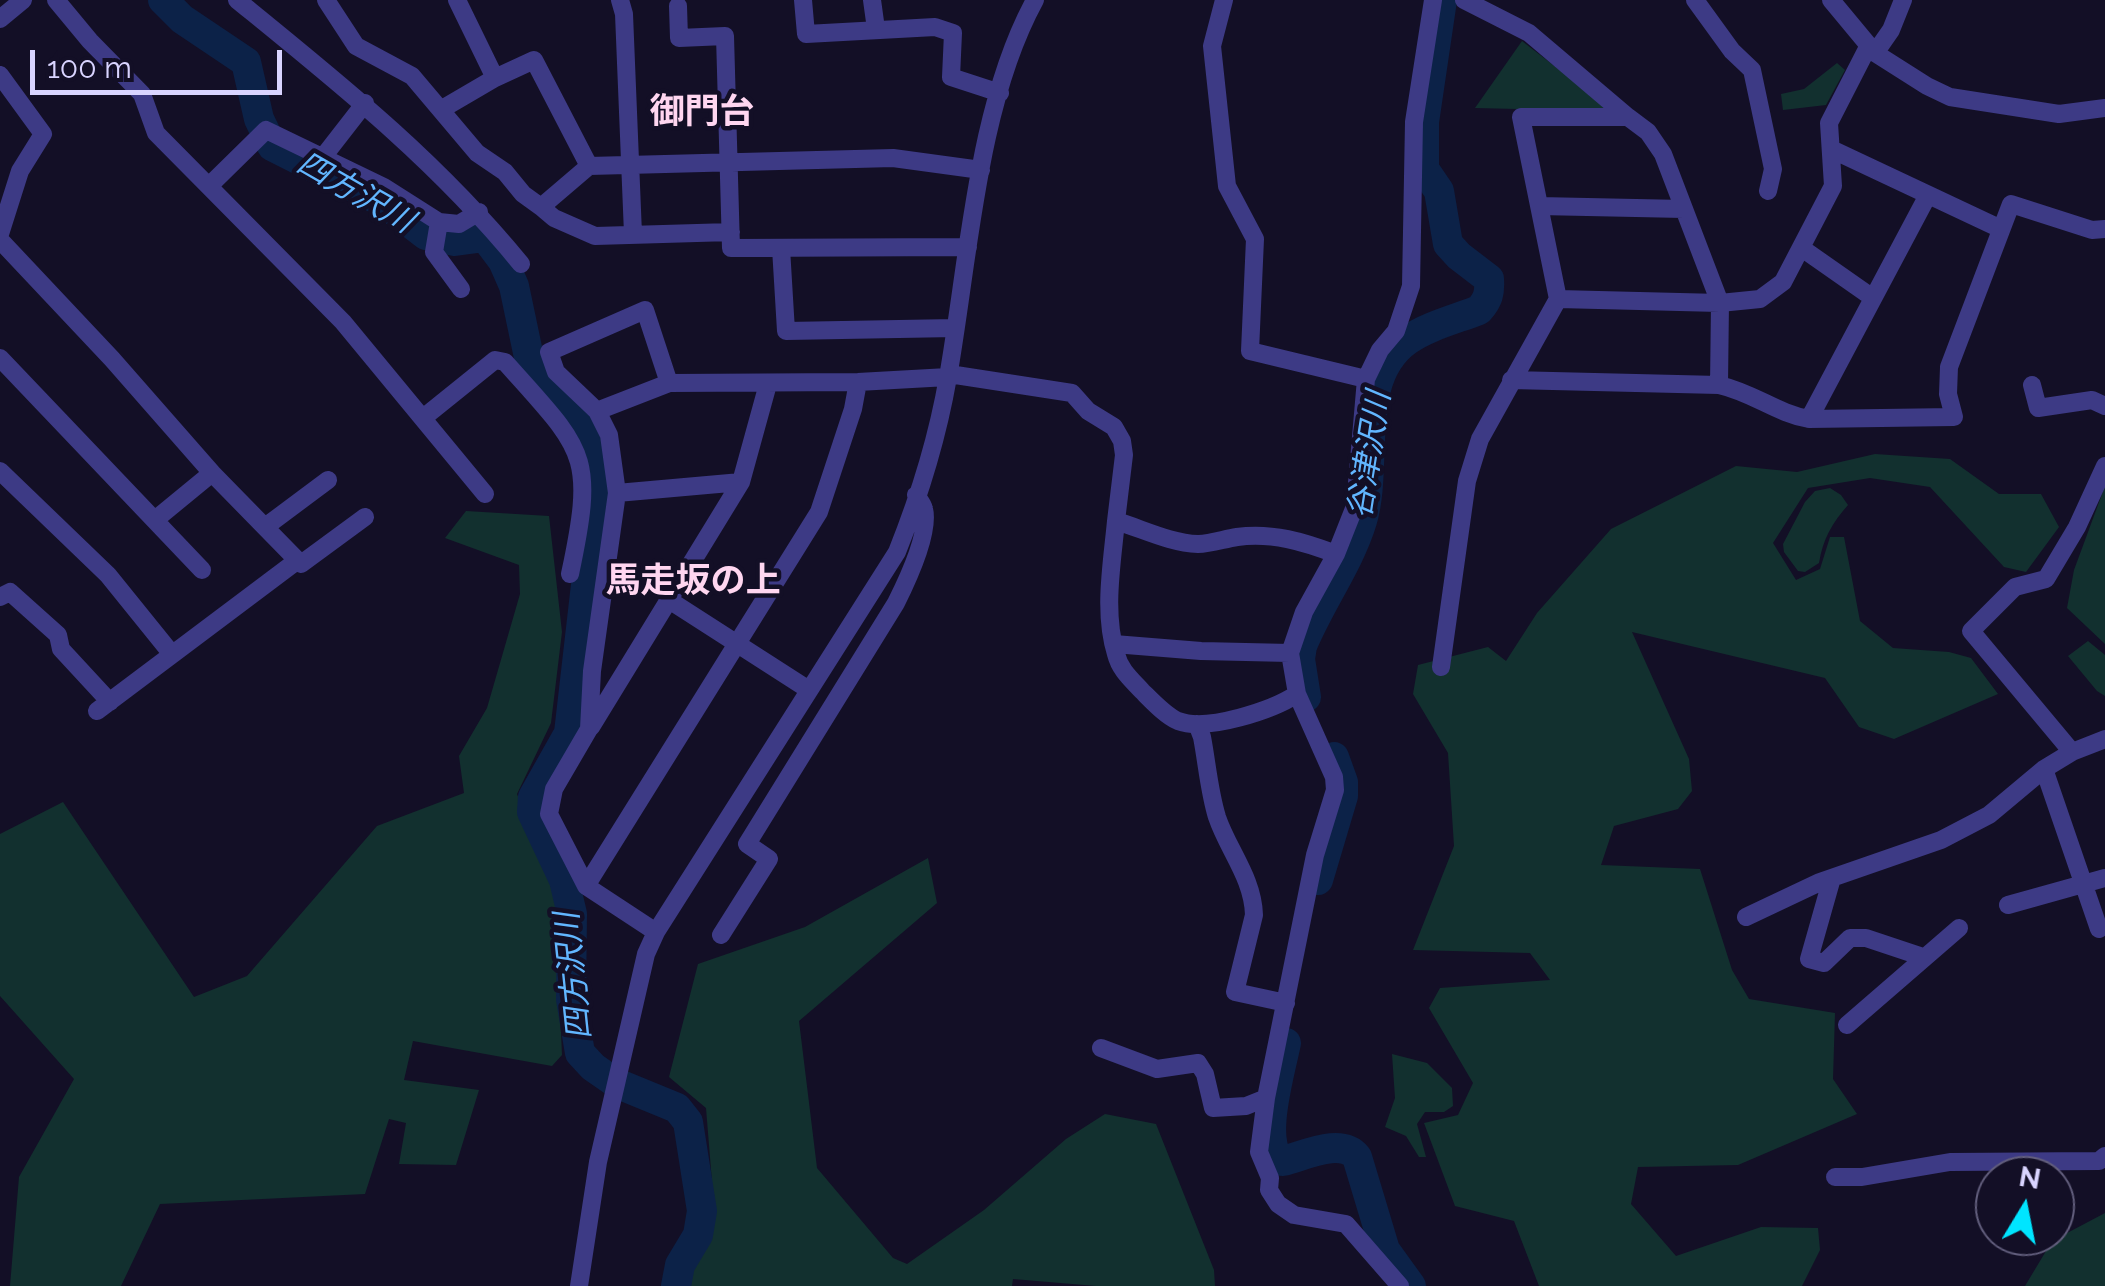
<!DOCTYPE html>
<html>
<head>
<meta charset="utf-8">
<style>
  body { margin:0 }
  #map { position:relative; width:2105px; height:1286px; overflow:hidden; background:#130f26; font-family:Raleway,sans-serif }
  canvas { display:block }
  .north { position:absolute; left:1975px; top:1156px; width:100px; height:100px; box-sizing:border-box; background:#130f26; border:2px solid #625e7d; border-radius:50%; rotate:10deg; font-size:28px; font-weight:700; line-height:40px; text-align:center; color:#d9d4ff }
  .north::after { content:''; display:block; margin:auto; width:35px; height:45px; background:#00e5ff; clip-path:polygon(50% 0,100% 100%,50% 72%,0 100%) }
  .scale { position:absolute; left:30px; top:50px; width:252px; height:45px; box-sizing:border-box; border:5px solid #d9d4ff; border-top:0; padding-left:12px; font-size:30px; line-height:35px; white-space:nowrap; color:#d9d4ff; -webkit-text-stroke:8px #130f26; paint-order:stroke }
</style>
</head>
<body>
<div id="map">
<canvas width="2105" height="1286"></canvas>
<div class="north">N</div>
<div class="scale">100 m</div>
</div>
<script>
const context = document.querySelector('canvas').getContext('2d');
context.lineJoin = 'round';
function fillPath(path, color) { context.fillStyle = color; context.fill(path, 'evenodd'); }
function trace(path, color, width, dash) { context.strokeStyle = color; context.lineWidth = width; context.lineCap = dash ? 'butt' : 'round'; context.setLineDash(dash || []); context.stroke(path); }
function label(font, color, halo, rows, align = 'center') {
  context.font = font + ' Raleway,"Noto Sans JP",sans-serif'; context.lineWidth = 9; context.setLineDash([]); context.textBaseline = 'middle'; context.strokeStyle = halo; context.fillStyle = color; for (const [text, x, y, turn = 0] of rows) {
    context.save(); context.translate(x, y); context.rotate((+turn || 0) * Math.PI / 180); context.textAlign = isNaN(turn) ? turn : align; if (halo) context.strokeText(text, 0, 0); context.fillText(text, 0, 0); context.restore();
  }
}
fillPath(new Path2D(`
  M1522,41l83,64 -2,6 -128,-3z
  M1837,63l8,7 -19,35 -43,5 -2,-16 23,-5z
  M1875,454l75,5 49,35h42l18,33 -33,45 -22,-5 -74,-80 -60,-9 -62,10 -35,55 23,37 24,-11 10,-32h14l16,84 33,27 56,4 22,6 27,36 -104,45 -35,-12 -34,-49 -193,-46 57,127 3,32 -14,18 -64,17 -13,39 99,4 32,101 17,29 86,14 -2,66 24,35 -119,51 -100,2 -7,37 45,52 85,-29 57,1 2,22 -18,36h-263l-25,-65 -59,-15 -31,-83 34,-8 15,-32 -44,-75 11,-20 110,-8 -20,-27 -117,-3 41,-104 -6,-93 -35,-59 5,-29 70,-18 18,14 31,-48 74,-84 125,-63 61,6z
  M2105,486v158l-38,-36 7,-38z
  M1830,488l11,7 7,10c-16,18 -25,34 -29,58l-14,9 -7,-1 -14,-19 -1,-8 22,-42 10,-11z
  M466,511l83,5 13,116 -11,91 -34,71 38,101 7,160 -10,11 -139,-25 -9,39 75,10 -23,75 -57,-1 7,-41 -17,-4 -24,75 -205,10 -39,82h-111l9,-109 55,-98 -74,-83v-162l63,-32 131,195 53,-21 130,-150 87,-33 -5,-37 28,-48 33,-114 -1,-29 -74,-27z
  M2088,641l17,14v41l-8,-5 -29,-35z
  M928,858l9,45 -138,118 18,147 76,90 14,6 77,-54 82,-71 39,-25 51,10 58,146 1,16h-119l-83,-7 -1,7h-332l20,-31 12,-73 -6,-74 -37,-31 29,-113 107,-37z
  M1392,1054l35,9 25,25 1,18 -9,6h-19l-8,12 9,33h-7l-13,-21 -21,-9 10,-29z
  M2105,1213v73h-80l27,-45z`), '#12302f');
trace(new Path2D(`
  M163,0l19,19 64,43 13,57 13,27 111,56 43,33 29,6 30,-4 18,24 11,25 17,81 13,21 38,41 12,37 3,23 -28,244 -36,64 -1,15 32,68 8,34 -1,85 9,54 13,14 23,16 61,25 11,14 14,89 -4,24 -18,30 -4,21
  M1306,697l-6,-38 2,-13c17,-42 47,-82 60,-125 17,-56 -9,-143 46,-181 20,-14 48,-21 71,-30 9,-10 11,-17 10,-31l-30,-23 -11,-12 -9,-53 -15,-22v-47l18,-122
  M1318,880l25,-84v-14l-9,-25
  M1286,1043c-5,26 -29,105 -3,118 21,-5 58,-24 74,-4l28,93 26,36`), '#0c2248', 30);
trace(new Path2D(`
  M56,0l34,41 52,53 14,39 187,189 142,172
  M237,0c102,83 200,161 284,264
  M326,0l30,46 56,30 65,77 28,19 18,22 18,13 48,-41
  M457,0l38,78 39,-18 55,106 304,-8 88,12
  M620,0l4,14 9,220
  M803,0l3,34 129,-7 18,6 -2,44 49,16
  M872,0l4,29
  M1224,0l-12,46 15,140 28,53 -5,112 116,28
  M1464,0l65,33 99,84
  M1695,0l37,51 20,19 21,99 -5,22
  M1831,0l44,53 52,33 23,11 109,17 46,-6
  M678,6l1,32 46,-2 6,212 237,-1
  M0,19l23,-19
  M1875,53l16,-23 12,-30
  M0,75l43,59 -23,37 -20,63
  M442,109l53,-31
  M1831,149l170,80
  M323,157l42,-54
  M209,186l57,-56 118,57 55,35 20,2 20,-12
  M1539,206l145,3
  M541,207l13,11 41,18 136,-4
  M439,222l-5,30 27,37
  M0,240l112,119 100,114 -56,46
  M781,248l5,83 169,-3
  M1803,249l70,49
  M1558,299l162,4 40,-4 23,-17 50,-96 -4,-63 40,-78
  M0,358l202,212
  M949,374l123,19 16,18 26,16 8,14 2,14 -8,66
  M1511,380l208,5c35,8 57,28 90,34l145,-2 -6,-23 1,-27 62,-163 81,26 13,-1
  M2032,385l6,23 54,-8 13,6
  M597,411l-41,-39 -7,-20 96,-42 24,73
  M423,418l72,-58 10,2c79,89 91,90 65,212
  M1809,419l119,-224
  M2105,466l-28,61 -31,52 -31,8 -44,44 101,121 33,-13
  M0,471l108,104 63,78
  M212,473l89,91 64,-47
  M617,493l124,-11
  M265,527l63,-47
  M0,597l10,-5 48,43 3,14 49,53
  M669,600l140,90
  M1114,644l87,7 89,2
  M1441,667l26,-186 13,-42 78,-140 -37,-182h107l20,15 15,22 57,149 -1,82
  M1297,694c-24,16 -90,38 -119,27 -12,-5 -26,-20 -36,-30 -11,-12 -22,-21 -26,-37 -13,-42 -4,-90 0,-133 27,8 54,22 82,23 13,0 26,-5 39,-7 35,-5 67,5 99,17
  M97,711l201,-151
  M1197,724l5,13c5,26 7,54 15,80 11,33 36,61 37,98l-19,77 51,11
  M591,727l150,-245 27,-98
  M2044,769l55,160
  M1832,878l-23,81 15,4 26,-25h16l57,19
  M586,886l233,-374 34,-103 5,-27
  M2008,905l97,-27
  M1746,917l74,-35 121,-42 48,-25 55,-46 28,-17
  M656,932l-70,-46 -37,-72 5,-25 35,-60 3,-58 25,-178 -8,-58 -12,-24 72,-28 189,-1 90,-5
  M721,935l48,-76 -22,-15 149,-241c11,-22 34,-70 28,-94 -1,-5 -5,-9 -8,-14
  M1847,1025l112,-97
  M1101,1048l56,21 41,-6 7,11 8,34 33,-2 20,-8
  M1835,1177h27l88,-15 149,-1 6,-5
  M579,1286l19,-124 48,-208 10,-22 241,-380c22,-55 41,-117 51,-175 21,-119 29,-271 87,-377
  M1400,1286l-54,-62 -52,-9 -16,-11 -9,-14 1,-12 -11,-26 7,-54 49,-243 20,-65 -1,-13 -37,-83 -7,-41 14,-41 32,-58 19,-48 11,-127 14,-29 16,-19 15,-45 3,-164 19,-122`), '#3d3a85', 18);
label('italic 32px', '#62b6ff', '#130f26', [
  ["四方沢川",355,193,30],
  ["谷津沢川",1370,455,-81],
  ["四方沢川",574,976,-96]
]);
label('bold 35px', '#ffd6f0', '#130f26', [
  ["御門台",702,112],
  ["馬走坂の上",693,581]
]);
</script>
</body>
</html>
